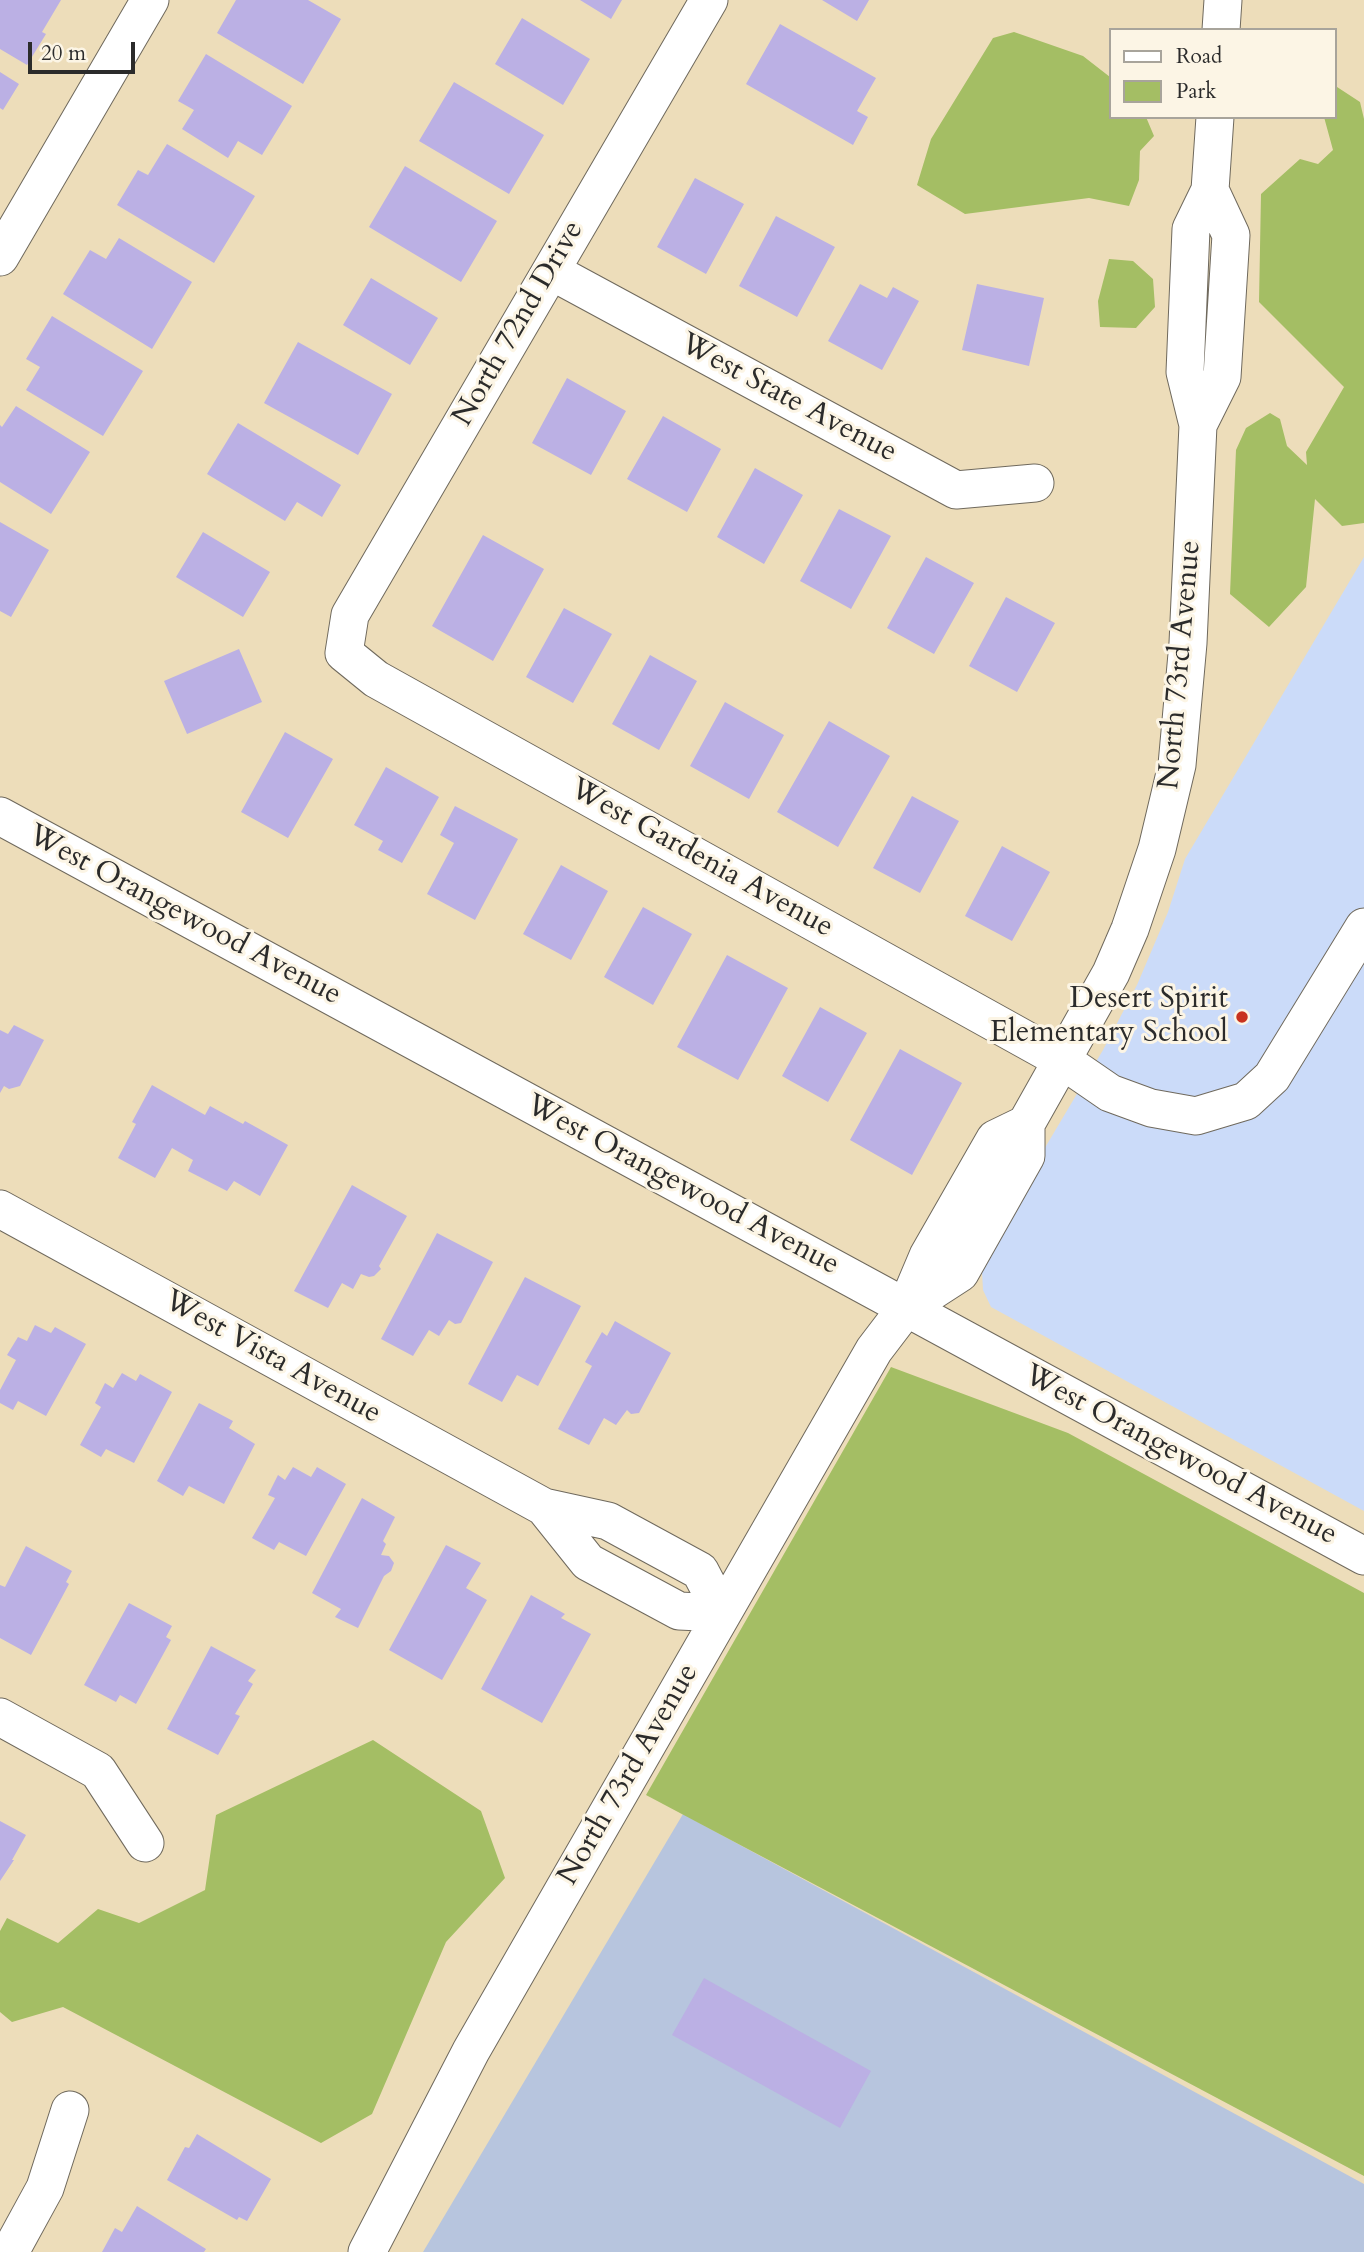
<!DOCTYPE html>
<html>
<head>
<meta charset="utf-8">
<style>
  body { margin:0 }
  #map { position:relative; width:1364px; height:2252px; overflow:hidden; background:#edddba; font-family:Cardo,serif }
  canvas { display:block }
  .legend { position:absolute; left:1109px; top:28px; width:228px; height:91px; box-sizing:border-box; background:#fcf5e5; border:2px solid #a8a49b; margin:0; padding:9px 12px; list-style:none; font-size:21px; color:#2b2b2b }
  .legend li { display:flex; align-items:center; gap:14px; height:35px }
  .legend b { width:35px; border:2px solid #a8a49b }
  .scale { position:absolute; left:28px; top:42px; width:107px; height:32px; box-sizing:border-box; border:4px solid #2b2b2b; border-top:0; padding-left:9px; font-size:21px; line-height:24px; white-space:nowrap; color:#2b2b2b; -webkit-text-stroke:5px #fcf5e5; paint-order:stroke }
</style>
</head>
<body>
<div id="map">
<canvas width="1364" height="2252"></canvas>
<ul class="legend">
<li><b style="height:9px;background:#fff"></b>Road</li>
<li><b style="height:19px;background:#a4be64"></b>Park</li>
</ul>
<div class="scale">20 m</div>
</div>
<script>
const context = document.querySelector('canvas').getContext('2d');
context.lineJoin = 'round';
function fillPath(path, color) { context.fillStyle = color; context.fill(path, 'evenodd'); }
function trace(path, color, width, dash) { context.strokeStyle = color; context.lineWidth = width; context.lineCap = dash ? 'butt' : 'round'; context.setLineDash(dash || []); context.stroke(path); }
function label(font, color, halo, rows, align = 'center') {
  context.font = font + ' Cardo,serif'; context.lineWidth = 6; context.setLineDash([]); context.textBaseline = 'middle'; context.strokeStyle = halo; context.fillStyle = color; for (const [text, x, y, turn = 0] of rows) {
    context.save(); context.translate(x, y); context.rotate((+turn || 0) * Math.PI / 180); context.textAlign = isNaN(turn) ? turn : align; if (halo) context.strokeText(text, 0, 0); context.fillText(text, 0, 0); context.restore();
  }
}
fillPath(new Path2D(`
  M1364,557v954l-373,-204 -8,-17 -1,-18 7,-30 114,-192 34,-65 31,-73 17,-53z`), '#cbdbf9');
fillPath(new Path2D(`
  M683,1814l681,370v68h-941z`), '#b7c5de');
fillPath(new Path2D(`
  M1014,32l69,24 27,21v40h36l8,19 -14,15 -1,29 -10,26 -40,-8 -124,16 -48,-29 14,-46 62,-101z
  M1334,85l26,17 4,17v404l-22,3 -27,-27 -9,88 -37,40 -39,-33 6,-144 10,-22 24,-15 10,6 7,27 20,19 -1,-13 38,-65 -85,-85 2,-108 39,-35 18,5 15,-14 -9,-33h10z
  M1109,259l24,2 20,18 2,28 -19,21 -36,-1 -2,-26z
  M891,1367l177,66 296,160v583l-718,-381z
  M373,1740l108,71 24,67 -59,64 -74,172 -51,29 -258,-136 -51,15 -12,-10v-81l7,-13 51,25 40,-34 41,14 66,-33 11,-75z`), '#a4be64');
fillPath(new Path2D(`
  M0,0h61l-19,32 4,2 -19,31 -27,-16z
  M236,0h72l33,19 -38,65 -86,-51z
  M580,0h42l-11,19z
  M822,0h47l-12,21z
  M522,18l68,41 -27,46 -68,-41z
  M780,24l96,54 -19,33 11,6 -15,28 -107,-61z
  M206,54l86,52 -30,49 -24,-14 -10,17 -46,-29 12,-19 -16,-9z
  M0,72l19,12 -16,26 -3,-2z
  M454,82l90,53 -35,59 -90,-53z
  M167,144l88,52 -41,67 -97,-58 21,-35 10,5z
  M405,166l92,55 -36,61 -92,-55z
  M695,178l49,26 -38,70 -49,-27z
  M776,216l59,31 -38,70 -58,-31z
  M119,238l73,44 -40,67 -89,-55 27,-44 16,9z
  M371,278l67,40 -28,47 -67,-40z
  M860,284l27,14 6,-11 26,14 -37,69 -54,-29z
  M977,284l67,14 -15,68 -67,-16z
  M52,316l91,55 -40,65 -77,-46 14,-23 -14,-8z
  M298,342l94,52 -34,61 -94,-52z
  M567,378l59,33 -35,64 -59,-32z
  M16,406l74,46 -39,62 -51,-32v-57l2,2z
  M663,416l58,33 -34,63 -60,-33z
  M238,423l103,62 -19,32 -25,-15 -12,19 -78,-47z
  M755,468l48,27 -39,69 -47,-27z
  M839,509l52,27 -40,73 -51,-28z
  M0,522l49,28 -38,67 -11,-6z
  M203,532l67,40 -27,45 -67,-40z
  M483,535l61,34 -51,92 -61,-35z
  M926,557l48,26 -40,71 -47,-26z
  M1006,597l49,26 -38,69 -48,-26z
  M564,608l48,26 -39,69 -47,-26z
  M239,649l23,53 -75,32 -23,-53z
  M650,655l47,26 -38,69 -47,-26z
  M725,702l59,33 -35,64 -59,-33z
  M829,721l61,35 -52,91 -61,-35z
  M285,732l48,27 -45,79 -47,-26z
  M386,767l53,30 -37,66 -24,-13 5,-9 -29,-16z
  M912,796l47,25 -39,72 -47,-25z
  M455,806l63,33 -43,81 -48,-26 27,-51 -14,-8z
  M1002,846l48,26 -38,69 -47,-25z
  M561,865l47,26 -37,69 -48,-26z
  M643,907l49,27 -39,71 -49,-28z
  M727,955l61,33 -50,92 -61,-33z
  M820,1007l47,26 -39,69 -46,-26z
  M14,1025l30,15 -24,46 -11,3 -5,-3 -4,7v-63l8,4z
  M900,1049l62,34 -50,92 -62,-35z
  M152,1085l53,30 5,-9 33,18 2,-3 43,24 -28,51 -26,-15 -7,10 -39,-20 5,-11 -21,-12 -17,30 -37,-20 18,-34 -4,-2z
  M352,1185l55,31 -28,50 2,3 -7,7 -5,1 -8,-3 -8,15 -11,-6 -14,25 -34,-17z
  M437,1233l56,29 -32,61 -6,1 -6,-4 -10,16 -10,-6 -16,26 -32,-17z
  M525,1277l56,29 -43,80 -21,-11 -15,27 -34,-18z
  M615,1321l56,32 -32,60 -8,1 -4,-4 -11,15 -12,-7 -15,27 -31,-16 34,-63 -7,-4 17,-30 5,4z
  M35,1325l16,8 4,-6 31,17 -40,72 -28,-15 -5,9 -13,-7v-13l16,-30 -9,-5 11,-18 9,4z
  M122,1373l14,8 4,-7 32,18 -38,71 -28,-14 -5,8 -21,-12 21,-38 -6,-4 10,-20 8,5z
  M199,1403l34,18 -4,7 26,16 -31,60 -35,-18 -6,10 -26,-15z
  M293,1467l18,10 6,-10 29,17 -40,72 -27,-14 -5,8 -22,-12 23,-40 -7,-3 10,-20 7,5z
  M362,1498l33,19 -12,24 3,3 -5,11 8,1 5,7 -3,8 -7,5 -26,52 -23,-11 6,-8 -29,-16z
  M446,1545l35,18 -15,25 21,12 -45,80 -53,-30z
  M26,1546l46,25 -6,11 3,2 -38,71 -31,-17v-53l5,2z
  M531,1595l34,19 -4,4 30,16 -49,89 -61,-34z
  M129,1603l43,23 -6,11 5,3 -35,64 -16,-9 -4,7 -32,-17z
  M211,1646l45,24 -8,11 5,3 -18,30 5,2 -22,39 -51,-26z
  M0,1821l26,14 -14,25h2l-14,21z
  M704,1978l167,93 -31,57 -168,-93z
  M197,2134l74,45 -24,42 -8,-4 -2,3 -70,-40 18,-33 4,1z
  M137,2206l69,43 -2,3h-102l13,-24 7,4z`), '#bbb0e4');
const minor = new Path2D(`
  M709,0l-359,615 -6,38 32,26 686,381 48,33 41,15 45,8 50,-15 26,-24 92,-150
  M1221,30l2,-30
  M0,257l150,-257
  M551,271l405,219 79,-7
  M1198,425l24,-48 9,-142 -21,-45
  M0,816l1364,740
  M0,1209l544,298 64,14 92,50 22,42
  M906,1308l54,-35 66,-117v-32l85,-151 19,-44 27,-80 20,-84 11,-122 10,-218 -13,-53 6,-143 19,-39 5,-73
  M544,1507l44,55 91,49 43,2
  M0,1717l98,54 47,72
  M10,2252l35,-64 25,-78
  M367,2252l104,-201 403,-701 32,-42 22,-52 67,-117 31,-15`);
trace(minor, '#6f695d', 39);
trace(minor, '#fff', 37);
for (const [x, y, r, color] of [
  [1242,1017,7,"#c8321e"]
]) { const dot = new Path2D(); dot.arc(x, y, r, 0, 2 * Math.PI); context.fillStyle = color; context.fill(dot); trace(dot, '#fcf5e5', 2.5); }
label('30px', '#2b2b2b', '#fcf5e5', [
  ["North 72nd Drive",519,324,-60],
  ["West State Avenue",788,399,28],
  ["North 73rd Avenue",1181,665,-85],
  ["West Gardenia Avenue",701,859,29],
  ["West Orangewood Avenue",184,916,28],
  ["West Orangewood Avenue",682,1186,28],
  ["West Vista Avenue",272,1358,29],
  ["West Orangewood Avenue",1180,1456,28],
  ["North 73rd Avenue",629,1775,-60]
]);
label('30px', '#2b2b2b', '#fcf5e5', [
  ["Desert Spirit",1228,1000],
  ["Elementary School",1228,1034]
], 'right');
</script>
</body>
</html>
